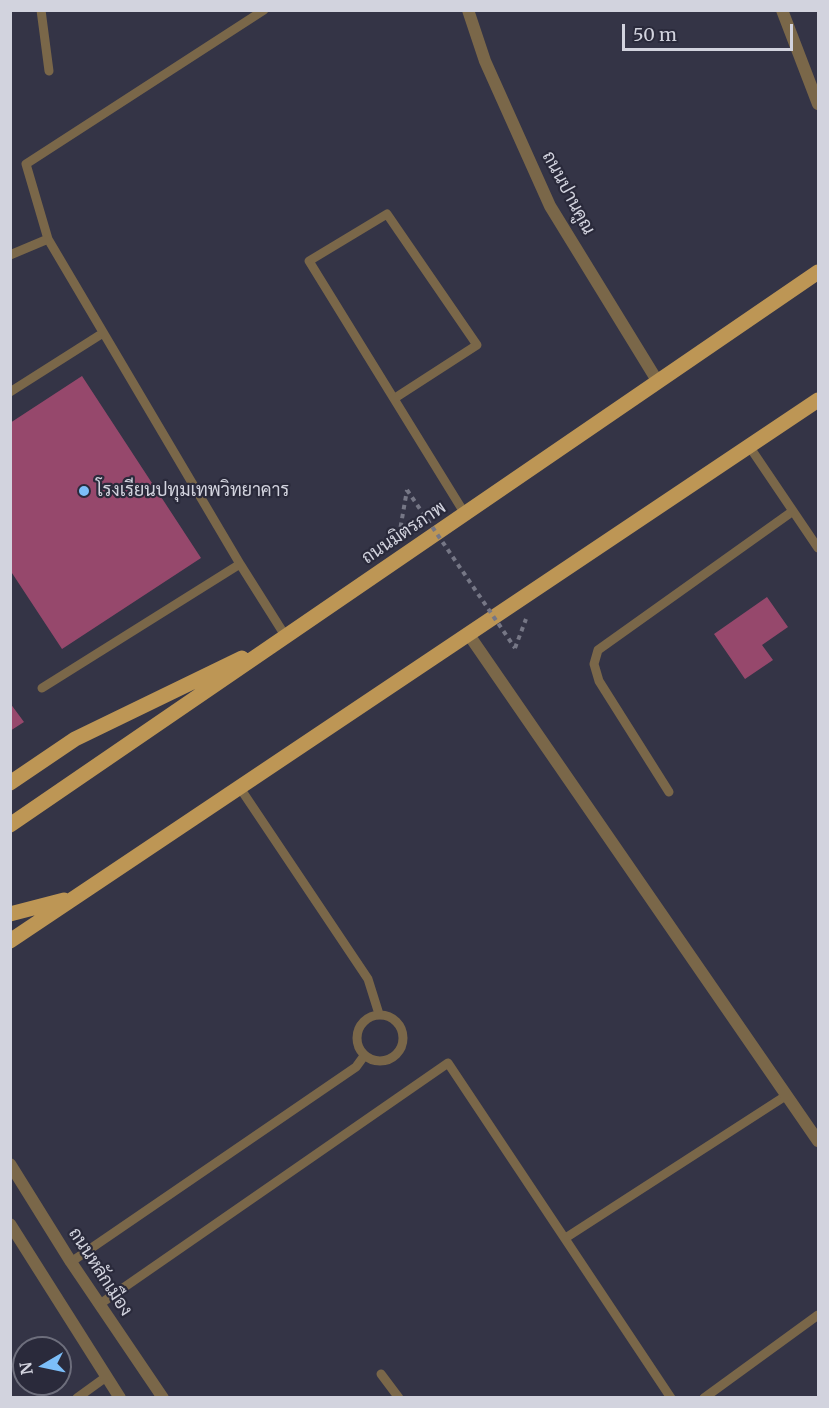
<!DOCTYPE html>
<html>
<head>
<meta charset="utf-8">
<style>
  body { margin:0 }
  #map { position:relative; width:829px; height:1408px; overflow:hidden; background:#343446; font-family:Merriweather,serif }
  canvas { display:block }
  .frame { position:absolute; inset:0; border:12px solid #d2d3de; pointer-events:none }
  .north { position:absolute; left:12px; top:1336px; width:60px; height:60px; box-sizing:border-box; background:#2a2a3b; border:2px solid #6d6e7c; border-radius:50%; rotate:261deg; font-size:16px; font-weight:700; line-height:24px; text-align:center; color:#d2d3de }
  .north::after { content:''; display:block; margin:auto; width:21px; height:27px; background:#7cbef9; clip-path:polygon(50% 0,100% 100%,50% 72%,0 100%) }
  .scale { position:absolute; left:622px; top:24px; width:171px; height:27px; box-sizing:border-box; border:3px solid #d2d3de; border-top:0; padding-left:8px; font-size:18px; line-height:21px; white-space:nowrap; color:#d2d3de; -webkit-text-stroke:4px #2a2a3b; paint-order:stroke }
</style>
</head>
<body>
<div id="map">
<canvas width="829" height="1408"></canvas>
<div class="frame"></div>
<div class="north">N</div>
<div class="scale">50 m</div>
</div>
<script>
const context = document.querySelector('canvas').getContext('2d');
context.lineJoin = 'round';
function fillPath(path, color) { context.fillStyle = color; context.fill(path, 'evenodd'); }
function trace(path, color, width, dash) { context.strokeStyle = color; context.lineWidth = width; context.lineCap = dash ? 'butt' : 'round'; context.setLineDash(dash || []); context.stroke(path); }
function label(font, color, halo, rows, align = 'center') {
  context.font = font + ' Merriweather,Sarabun,serif'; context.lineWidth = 4.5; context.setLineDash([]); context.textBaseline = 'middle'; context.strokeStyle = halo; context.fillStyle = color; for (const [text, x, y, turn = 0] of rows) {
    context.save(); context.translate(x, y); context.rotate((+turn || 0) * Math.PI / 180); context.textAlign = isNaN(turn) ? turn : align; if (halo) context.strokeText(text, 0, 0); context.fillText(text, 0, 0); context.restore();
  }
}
fillPath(new Path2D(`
  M82,376l119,182 -139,91 -52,-79v-147z
  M767,597l21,30 -26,18 11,15 -28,19 -31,-45z
  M10,703l14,19 -14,9z`), '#96486c');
trace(new Path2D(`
  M399,536l8,-46
  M515,648l11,-29`), '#767786', 4, [4.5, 4.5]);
trace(new Path2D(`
  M41,10l8,61
  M264,10l-238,154 22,75 192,325 46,73
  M10,255l38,-16
  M10,392l93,-59
  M395,398l82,-53 -90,-131 -78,47 156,253
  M749,446l69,102
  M42,688l198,-124
  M240,788l128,191 11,35
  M669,792l-70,-111 -5,-17 4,-14 195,-139
  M357 1038a23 23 0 1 1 46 0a23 23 0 1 1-46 0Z
  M567,1237l220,-142
  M71,1262l285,-195 8,-11
  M100,1304l348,-241 223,335
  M381,1374l18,24
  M77,1398l29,-21
  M704,1398l114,-83`), '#7a6749', 9);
trace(new Path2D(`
  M468,10l17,51 65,145 108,176
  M782,10l36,94
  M469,635l349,506`), '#7a6749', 12);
trace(new Path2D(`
  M10,1164l61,98 92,136
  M10,1224l110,174`), '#7a6749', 12);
trace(new Path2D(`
  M10,783l65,-44 167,-81
  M10,825l808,-553
  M10,914l54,-14
  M10,941l808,-541`), '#bd9655', 15);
trace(new Path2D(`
  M407,490l108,158`), '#767786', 4, [4.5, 4.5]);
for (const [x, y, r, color] of [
  [84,491,6,"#7cbef9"]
]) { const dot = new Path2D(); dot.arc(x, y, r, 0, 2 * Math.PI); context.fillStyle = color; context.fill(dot); trace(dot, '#2a2a3b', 2); }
label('18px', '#d2d3de', '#2a2a3b', [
  ["ถนนปานคูณ",568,193,62],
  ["ถนนมิตรภาพ",404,533,-34],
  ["ถนนหลักเมือง",100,1272,57]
]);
label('18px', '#d2d3de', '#2a2a3b', [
  ["โรงเรียนปทุมเทพวิทยาคาร",96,491]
], 'left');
</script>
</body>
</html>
